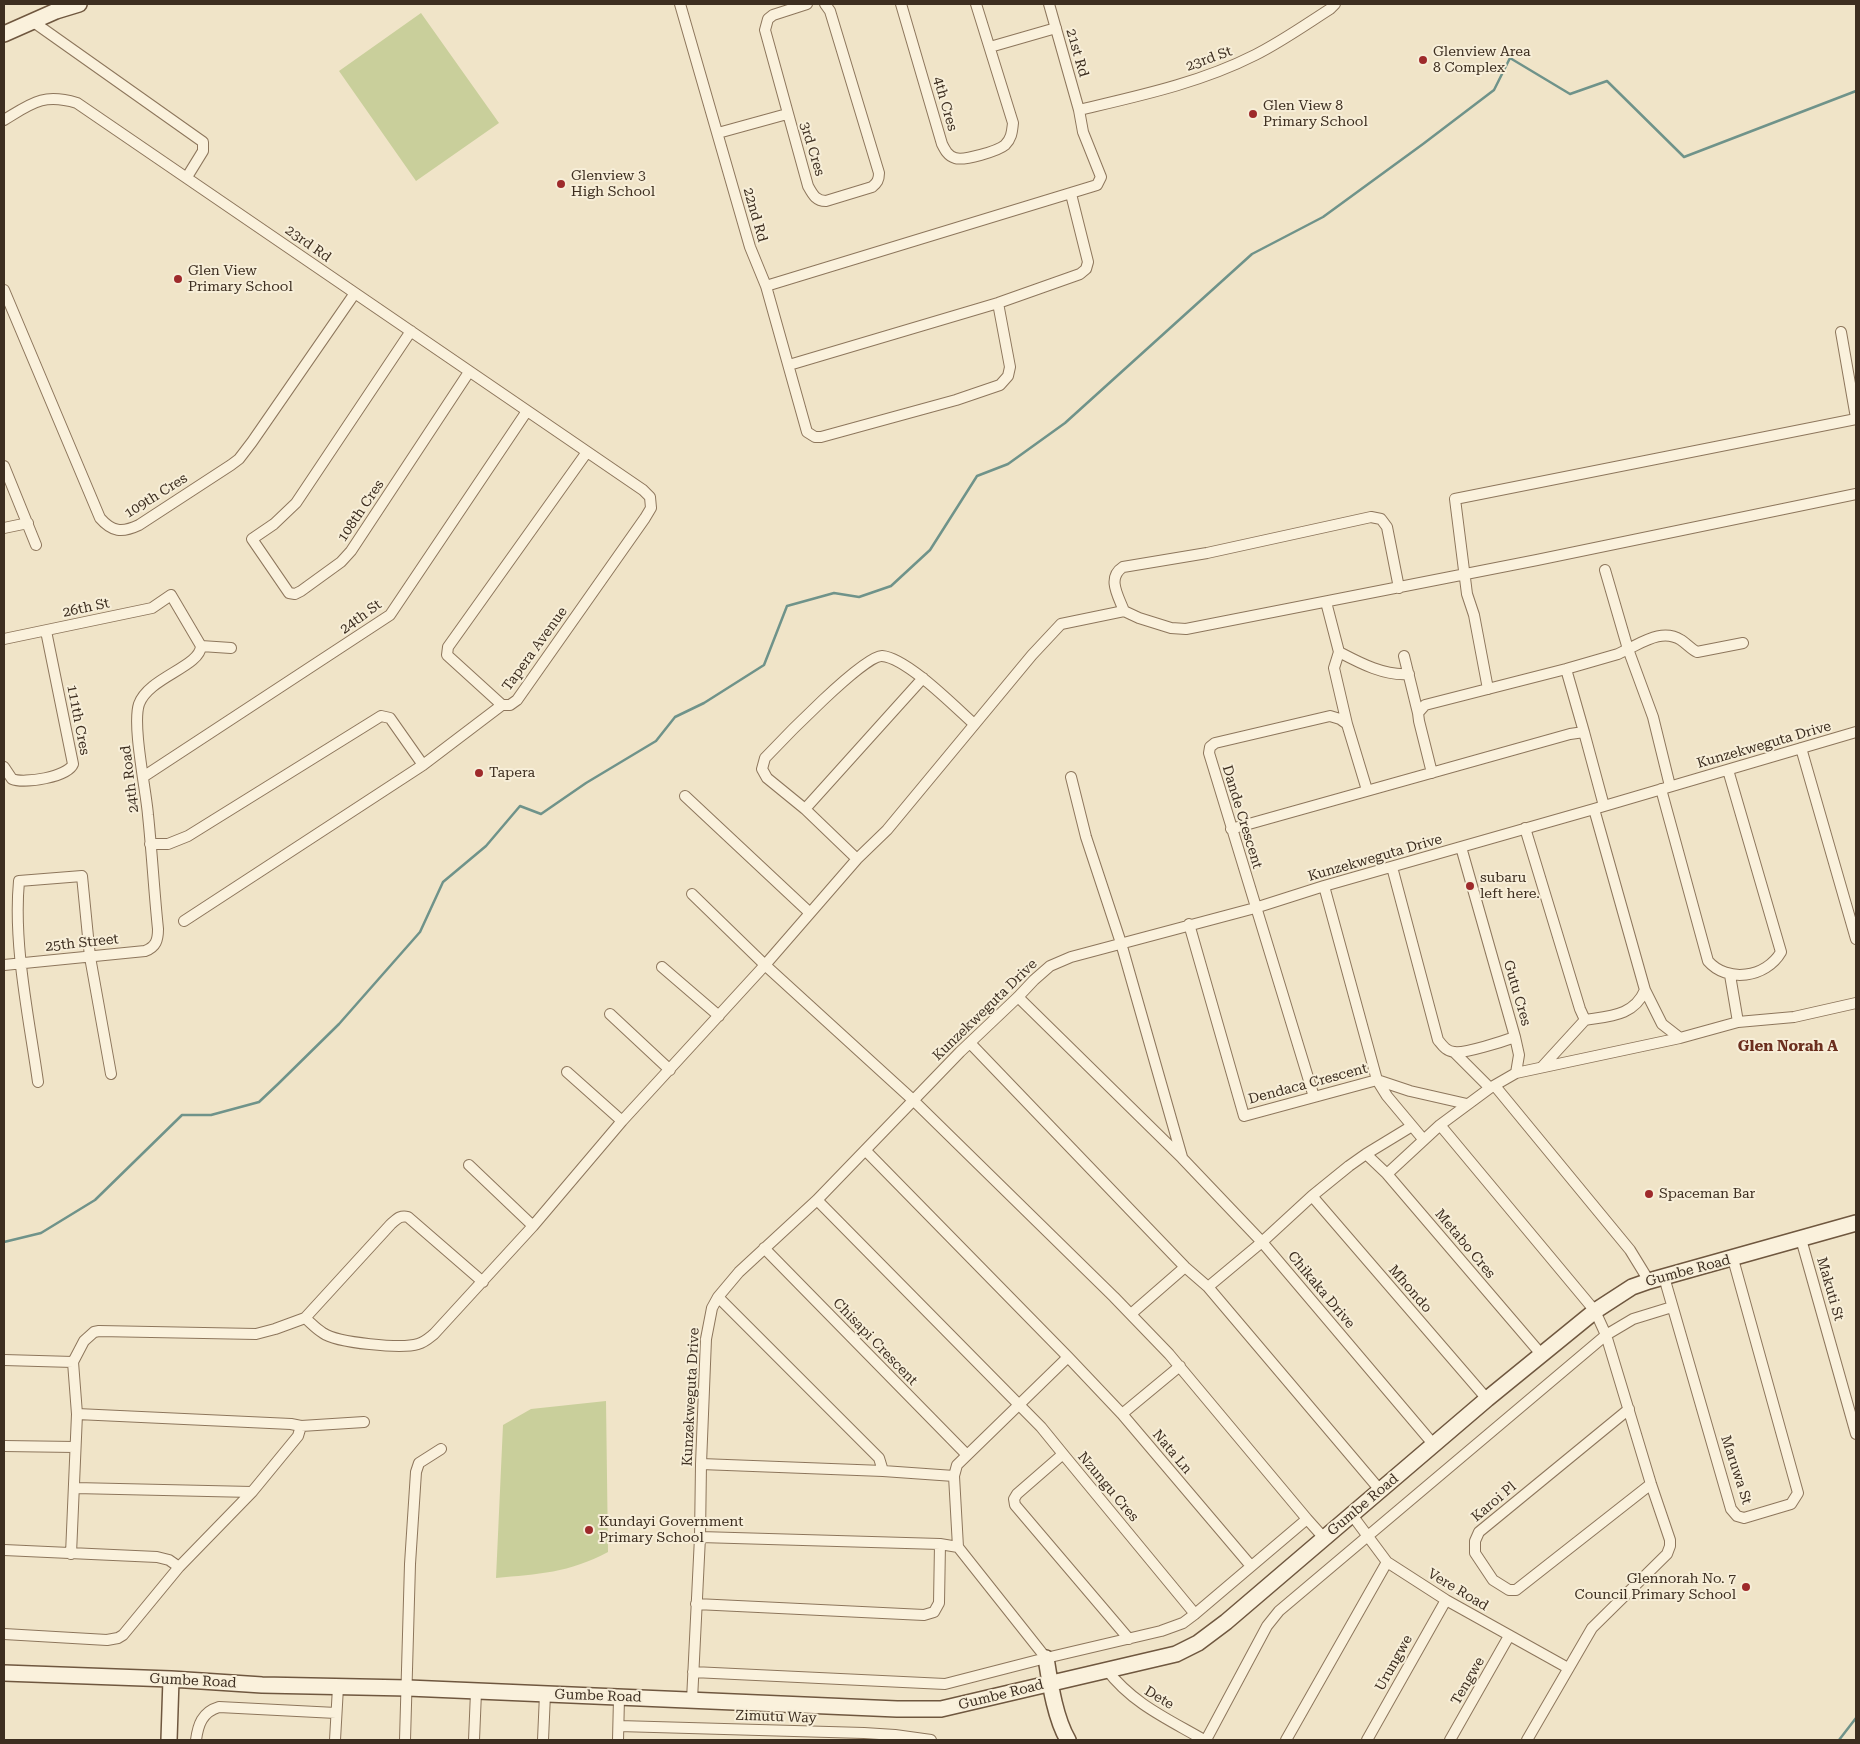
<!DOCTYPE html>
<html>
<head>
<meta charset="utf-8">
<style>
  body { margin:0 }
  #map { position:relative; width:1860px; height:1744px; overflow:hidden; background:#f0e4c8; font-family:"Roboto Serif",serif }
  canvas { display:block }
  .frame { position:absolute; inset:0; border:5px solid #3d2e20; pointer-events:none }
</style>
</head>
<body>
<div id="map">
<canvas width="1860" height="1744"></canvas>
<div class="frame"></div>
</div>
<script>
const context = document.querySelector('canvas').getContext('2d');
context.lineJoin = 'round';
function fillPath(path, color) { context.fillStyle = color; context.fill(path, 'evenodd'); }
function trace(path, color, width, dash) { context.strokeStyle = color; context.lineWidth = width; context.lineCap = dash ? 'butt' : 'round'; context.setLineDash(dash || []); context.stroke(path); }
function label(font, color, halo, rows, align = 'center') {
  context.font = font + ' "Roboto Serif",serif'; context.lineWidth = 4; context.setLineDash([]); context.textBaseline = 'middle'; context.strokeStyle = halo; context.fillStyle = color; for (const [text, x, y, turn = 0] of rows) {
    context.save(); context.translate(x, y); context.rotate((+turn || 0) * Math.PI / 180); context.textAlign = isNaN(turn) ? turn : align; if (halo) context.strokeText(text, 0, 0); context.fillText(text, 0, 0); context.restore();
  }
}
fillPath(new Path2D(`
  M421,13l78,110 -83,58 -77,-110z
  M606,1401l2,151c-39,21 -70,22 -112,26l7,-153 28,-16z`), '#c9cf9b');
trace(new Path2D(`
  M4,1242l37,-9 54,-33 87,-85h29l48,-13 19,-18 61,-60 81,-92 23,-50 43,-36 34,-40 21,8 45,-31 70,-42 19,-24 29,-14 60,-38 23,-59 47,-13 25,4 32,-11 39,-36 47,-74 31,-12 57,-41 187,-169 71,-37 100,-73 71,-54 16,-32 60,36 37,-13 77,76 172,-66
  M1839,1740l17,-22`), '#6f938a', 2.5);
const street = new Path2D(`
  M680,4l70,243 16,39 41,146 8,5h6l135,-37 44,-15 8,-9 2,-9 -12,-64
  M807,4l-34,11 -5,4 -3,11 43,156c5,9 8,15 18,15l46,-14c5,-4 7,-7 7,-14l-49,-162 -5,-7
  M901,4l41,140c3,6 6,12 13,14 9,3 43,-7 50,-13 7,-7 7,-14 8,-22l-37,-119
  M32,21l171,121v9l-16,26
  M990,47l66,-19
  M1079,110c59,-14 121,-27 176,-55 26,-13 50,-30 75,-46l5,-5
  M4,120c28,-17 39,-27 73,-17l566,387 7,7 1,11 -6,10 -128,182 -7,5h-8l-55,-50 1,-8 139,-195
  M718,133l69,-19
  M766,286l331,-101 4,-8 -18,-45 -4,-22 -30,-106
  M4,290l96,228c12,14 22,15 39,7l92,-60 8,-6 13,-17 103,-149
  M411,331l-115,172 -22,21 -22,15 37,54 6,1 6,-3 40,-29 10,-11 118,-179
  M1841,332l15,86
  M789,365l209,-62 82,-29 6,-5 2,-7 -17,-68
  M4,466l32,79
  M4,528l24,-5
  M1605,570l23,79c17,-8 35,-20 53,-9 6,4 10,9 16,12l46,-9
  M1326,602l13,50 -5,16 13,56
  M1124,611c-5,-14 -18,-33 -1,-44l84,-14 164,-36 10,2 6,8 12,61
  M4,639l148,-31 19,-13 30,51
  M201,646l30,2
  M1339,652c21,11 45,24 70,22
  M1404,656l14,57
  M1566,669l18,63
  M1488,689l-14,-74 -7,-21 -12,-95 401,-80
  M1801,748l55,191
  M4,767l8,12c12,5 56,-2 61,-15l-27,-133
  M1432,773l-13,-52 -1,-8 7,-8 141,-36 52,-15 10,-5 25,68 17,69
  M143,777l247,-162 137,-204
  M1071,777l15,60 35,106 61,214
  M1661,789l47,172c19,22 58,17 73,-9l-53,-182
  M685,796l125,117
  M805,809l118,-131
  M1525,828l55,181 5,11c25,-4 49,-4 60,-30l-51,-181
  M1231,829l339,-95 14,-2 20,74
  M150,844h18l20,-8 193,-120 9,2 33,47
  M857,859l-52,-50 -38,-31 -5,-9 3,-11c16,-17 99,-103 117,-102 25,2 73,51 92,68
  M1392,867l46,173c5,6 8,11 16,12 10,2 50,-11 61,-15l-54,-190
  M1324,886l53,194 10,16 36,43
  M692,894l73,71 148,135 201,197 55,57 138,165 17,19
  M184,921l239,-156 79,-60
  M1189,924l55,192 133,-36
  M4,965l141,-14c11,-4 13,-11 13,-22 -4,-38 -6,-76 -10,-114 -2,-25 -16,-90 -9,-111 10,-27 61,-37 62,-58
  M662,967l57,49
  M1730,975l8,47
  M1645,990l17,34 18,14
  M1018,997l164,161 80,84 172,203
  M610,1014l60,56
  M1515,1037l4,18 -3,18
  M970,1043l215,224 23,20 172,203
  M1455,1053l35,35
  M1542,1067l43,-47
  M567,1072l55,49
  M1377,1080l33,11 57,13
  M38,1082c-9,-64 -25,-137 -19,-201l63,-5 8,81 21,117
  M1495,1086l135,164 19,31
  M1314,1097l-105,-344 1,-6 5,-4 115,-27 10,3 7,5 20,66
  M1440,1125l155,186 11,24 45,149 19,56v6l-3,8 -75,74 -65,112
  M866,1151l202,206 54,57 129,152
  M1366,1154l21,20 154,180
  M469,1165l64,61
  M1387,1174l53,-49 50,-37 26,-15 164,-35 58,-16 56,-5 62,-14
  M1312,1196l175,203
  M817,1200l224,227 22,27
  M1801,1239l55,195
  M764,1248l203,207
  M1664,1277l67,232 6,7 7,2 47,-14 7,-11 -65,-234
  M1208,1287l54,-45 50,-46 37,-30 17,-12 46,-28
  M718,1297l161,161 4,13
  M1131,1314l54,-47
  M305,1318c6,5 11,11 18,15 14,10 79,16 95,11 7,-2 11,-6 16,-10l99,-108 89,-105 143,-156 92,-106 30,-29 145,-175 29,-31 63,-13 15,7 32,10 15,1 351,-69 319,-66
  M4,1360l69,2
  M1629,1409l-150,123 -4,9v12l18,27 16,10h7l135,-106
  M77,1414l214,10 10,2 63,-4
  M1122,1414l58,-48
  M4,1446l71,1
  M701,1464l182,7 71,5
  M75,1488l177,4
  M1352,1515l35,47 59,38 122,68
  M700,1537l240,7 18,3 88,111
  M958,1547l-4,-71 3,-11 111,-108
  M4,1550l153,7 12,3 10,7
  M71,1554l6,-140 -4,-52 11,-21 10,-9 5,-1 157,3 19,-5 30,-11 86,-94c6,-5 9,-9 17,-7l75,65
  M696,1604l228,11 10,-3 5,-9 1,-59
  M4,1634l103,6 11,-2 5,-3 56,-68 73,-75 46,-56 3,-10
  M1129,1639l-114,-134 -1,-6 3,-5 46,-40 132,160
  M1107,1670c26,34 61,49 97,70
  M693,1672l252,12 101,-26 115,-27 22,-8 12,-9 112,-95
  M692,1700l8,-163 1,-73 5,-125 6,-31 6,-11 21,-25 78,-72 143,-148 58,-55 16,-17 16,-14 21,-9 184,-49 69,-22 270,-77 262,-77
  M619,1726l245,7 31,2 36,5
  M196,1740c2,-15 6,-28 23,-33l117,6
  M335,1740l3,-53
  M405,1740l5,-176 6,-92 3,-9 22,-14
  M474,1740l2,-48
  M543,1740l2,-46
  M618,1740l1,-42
  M1206,1740l61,-114 12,-15 327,-276 27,-16 39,-12
  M1286,1740l101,-178
  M1367,1740l79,-140
  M1450,1740l59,-104`);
const secondary = new Path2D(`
  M4,34l52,-23 23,-7
  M1046,1658c4,25 9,60 22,82
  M4,1673l167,6 91,6 146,3 489,21h44l235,-55 22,-11 28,-21 261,-223 108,-88 37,-24 17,-6 207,-58
  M169,1740l2,-61`);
trace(street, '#8d765c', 12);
trace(secondary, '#6f573f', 18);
trace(street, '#faf1dc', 10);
trace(secondary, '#faf1dc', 15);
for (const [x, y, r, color] of [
  [1423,60,5,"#9e2a2b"],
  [1253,114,5,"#9e2a2b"],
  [561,184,5,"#9e2a2b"],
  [178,279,5,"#9e2a2b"],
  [479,773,5,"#9e2a2b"],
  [1470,886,5,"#9e2a2b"],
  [1649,1194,5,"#9e2a2b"],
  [589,1530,5,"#9e2a2b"],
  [1746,1587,5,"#9e2a2b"]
]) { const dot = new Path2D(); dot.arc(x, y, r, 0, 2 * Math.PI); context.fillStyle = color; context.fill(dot); trace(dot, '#f7eed8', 2); }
label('14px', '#3d2e20', '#f7eed8', [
  ["Glenview Area",1433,52],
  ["8 Complex",1433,68],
  ["Glen View 8",1263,106],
  ["Primary School",1263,122],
  ["Glenview 3",571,176],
  ["High School",571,192],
  ["Glen View",188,271],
  ["Primary School",188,287],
  ["Tapera",489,773],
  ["subaru",1480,878],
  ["left here.",1480,894],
  ["Spaceman Bar",1659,1194],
  ["Kundayi Government",599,1522],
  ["Primary School",599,1538],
  ["Glennorah No. 7",1736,1579,"right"],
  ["Council Primary School",1736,1595,"right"]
], 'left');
label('14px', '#3d2e20', '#f7eed8', [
  ["21st Rd",1077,53,74],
  ["23rd St",1209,59,-20],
  ["4th Cres",945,104,74],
  ["3rd Cres",812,149,73],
  ["22nd Rd",755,215,74],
  ["23rd Rd",308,244,35],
  ["109th Cres",156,496,-32],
  ["108th Cres",361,511,-56],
  ["26th St",86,608,-12],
  ["24th St",361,617,-36],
  ["Tapera Avenue",535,649,-54],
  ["111th Cres",78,720,79],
  ["Kunzekweguta Drive",1764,745,-16],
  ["24th Road",130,779,-97],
  ["Dande Crescent",1242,817,73],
  ["Kunzekweguta Drive",1375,858,-16],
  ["25th Street",82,943,-6],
  ["Gutu Cres",1517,993,74],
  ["Kunzekweguta Drive",985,1010,-44],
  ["Dendaca Crescent",1308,1084,-15],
  ["Metabo Cres",1465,1244,50],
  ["Gumbe Road",1688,1271,-15],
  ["Mhondo",1410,1289,49],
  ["Makuti St",1830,1289,74],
  ["Chikaka Drive",1321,1290,50],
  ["Chisapi Crescent",875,1342,46],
  ["Kunzekweguta Drive",691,1397,-87],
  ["Nata Ln",1172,1452,50],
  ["Maruwa St",1736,1470,72],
  ["Nzungu Cres",1108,1487,50],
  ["Karoi Pl",1494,1502,-40],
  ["Gumbe Road",1363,1505,-40],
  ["Vere Road",1458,1590,31],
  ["Urungwe",1394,1663,-61],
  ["Gumbe Road",193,1681,3],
  ["Tengwe",1468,1681,-60],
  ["Gumbe Road",1001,1695,-14],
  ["Gumbe Road",598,1696,2],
  ["Dete",1159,1698,31],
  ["Zimutu Way",776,1717,2]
]);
label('bold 15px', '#6b2e1e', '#f7eed8', [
  ["Glen Norah A",1788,1047]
]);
</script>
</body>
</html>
